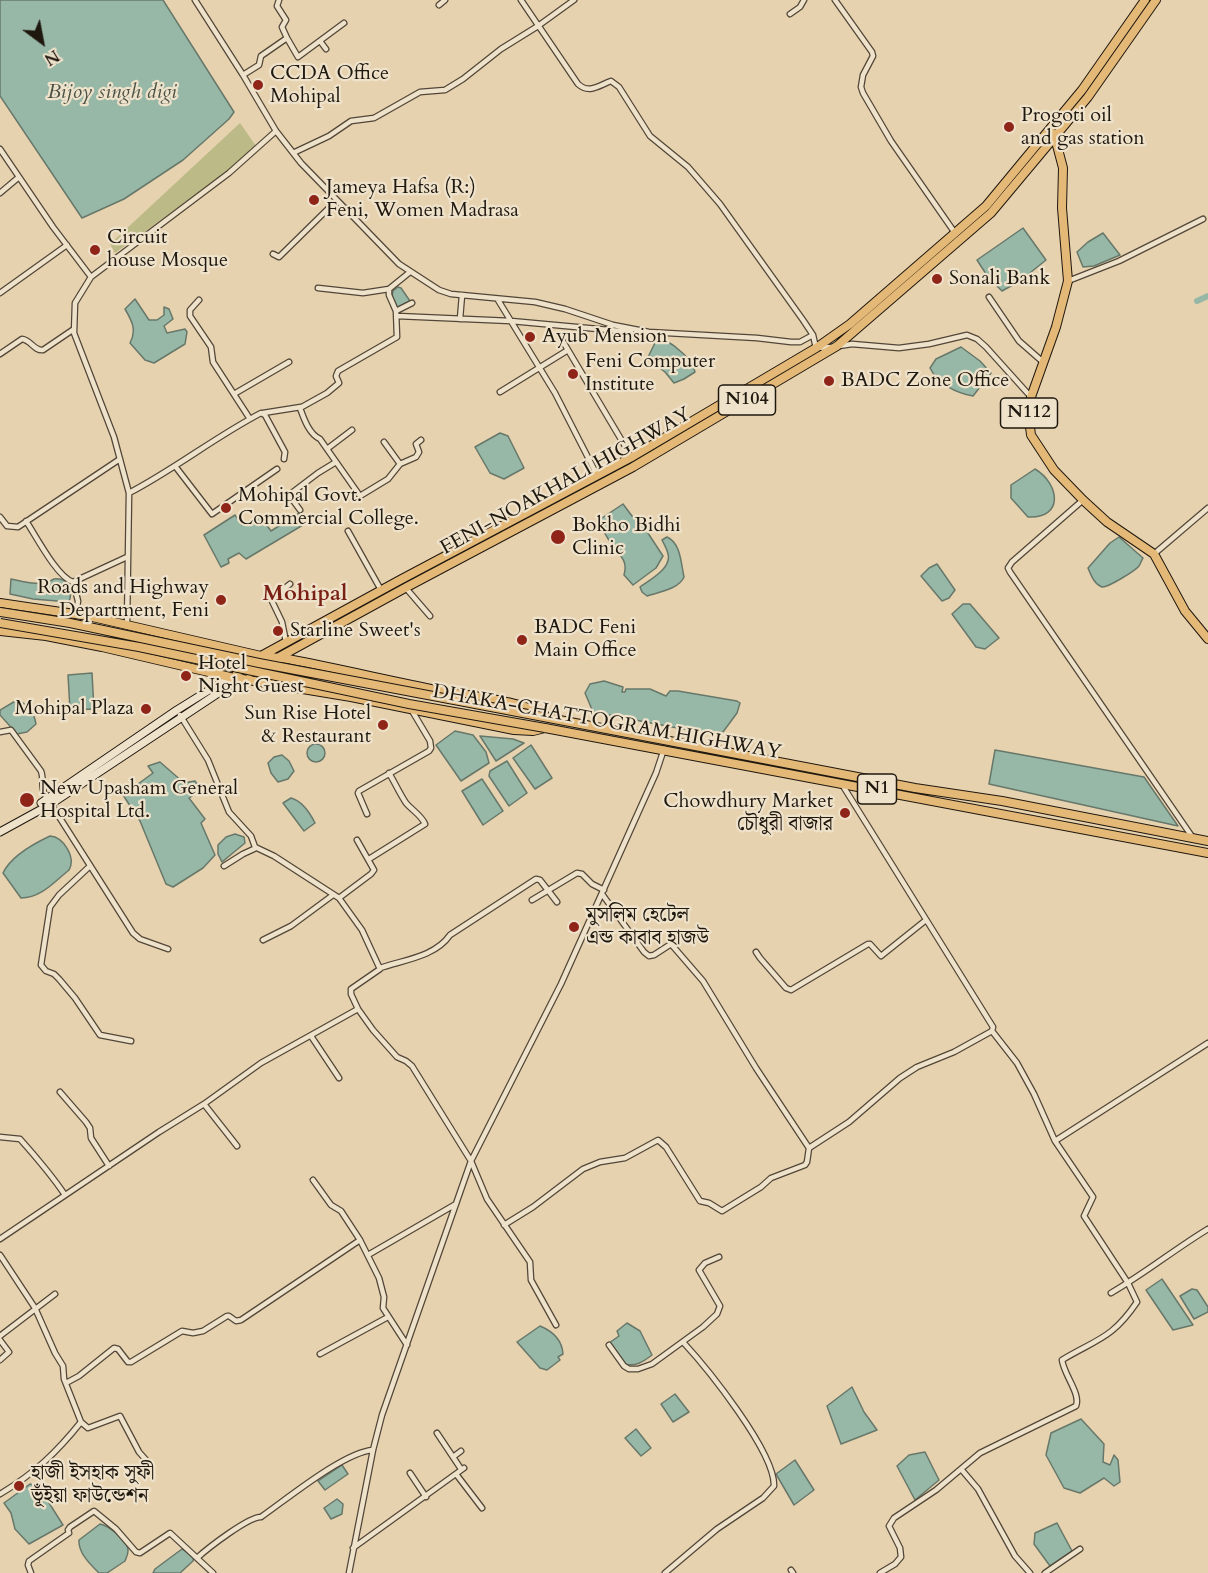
<!DOCTYPE html>
<html>
<head>
<meta charset="utf-8">
<style>
  body { margin:0 }
  #map { position:relative; width:1208px; height:1573px; overflow:hidden; background:#e7d2af; font-family:Cardo,serif }
  canvas { display:block }
  .north { position:absolute; left:12px; top:12px; width:60px; height:60px; -webkit-text-stroke:4px #efe2cb; paint-order:stroke; rotate:148deg; font-size:16px; font-weight:700; line-height:24px; text-align:center; color:#1f180f }
  .north::after { content:''; display:block; margin:auto; width:21px; height:27px; background:#1f180f; clip-path:polygon(50% 0,100% 100%,50% 72%,0 100%) }
</style>
</head>
<body>
<div id="map">
<canvas width="1208" height="1573"></canvas>
<div class="north">N</div>
</div>
<script>
const context = document.querySelector('canvas').getContext('2d');
context.lineJoin = 'round';
function fillPath(path, color) { context.fillStyle = color; context.fill(path, 'evenodd'); }
function trace(path, color, width, dash) { context.strokeStyle = color; context.lineWidth = width; context.lineCap = dash ? 'butt' : 'round'; context.setLineDash(dash || []); context.stroke(path); }
function label(font, color, halo, rows, align = 'center') {
  context.font = font + ' Cardo,"Noto Serif Bengali",serif'; context.lineWidth = 4.5; context.setLineDash([]); context.textBaseline = 'middle'; context.strokeStyle = halo; context.fillStyle = color; for (const [text, x, y, turn = 0] of rows) {
    context.save(); context.translate(x, y); context.rotate((+turn || 0) * Math.PI / 180); context.textAlign = isNaN(turn) ? turn : align; if (halo) context.strokeText(text, 0, 0); context.fillText(text, 0, 0); context.restore();
  }
}
fillPath(new Path2D(`
  M240,123l16,23 -36,31 -105,76 -5,-9z`), '#bcba86');
const water = new Path2D(`
  M0,0h163l71,112 -5,7 -46,41 -59,39 -42,19 -82,-122z
  M1023,228l23,32 -26,21 -18,10 -14,-14 -11,-17z
  M1103,233l17,22 -26,11 -11,1 -6,-15 11,-10z
  M398,287l3,1 9,13 -13,7 -5,-11 1,-6z
  M135,299l14,21h8l7,-5v-8l5,2 4,10 -9,7 3,7 18,-4 2,3 -2,12 -31,19 -9,-3 -15,-17c7,-13 2,-22 -5,-34z
  M665,340c11,6 28,20 30,32l-11,7 -10,4 -9,-11 -18,-13 9,-18z
  M961,347l19,14 11,12 -18,23c-17,-3 -35,-12 -43,-28l6,-9z
  M500,433l8,3 16,32 -20,11 -14,-6 -15,-26z
  M1035,469c25,15 29,50 -7,48l-17,-19v-13z
  M623,504l9,12 8,5 23,35 -7,12 -23,17 -9,-10c4,-14 -3,-18 -11,-29 -6,-8 -11,-17 -14,-26z
  M301,512l7,10 -62,37 -7,-6 -11,6 1,4 -8,4 -17,-32 31,-20 7,10 18,-9 11,15z
  M667,537c14,6 14,27 17,40 -5,12 -25,15 -37,19l-5,-4 -2,-5c10,-7 32,-19 28,-33 -1,-5 -4,-10 -6,-14z
  M1119,537l24,21c-1,1 -3,7 -4,8 -4,5 -32,22 -37,21 -8,-3 -11,-12 -14,-19l22,-25z
  M937,564l18,26 -6,8 -7,3 -21,-25 8,-8z
  M11,579c10,2 24,6 34,4 3,0 6,-3 9,-4 15,-2 19,12 15,23l-36,-3 -23,-5z
  M963,604h7l29,34 -14,11 -9,-2 -24,-33z
  M92,673l2,36 -24,1 -2,-35z
  M604,681l19,6 -1,5h3l1,-3h24l16,7 4,-5h8l59,10 3,2 -3,10 -14,19 -13,1 -38,-6 -79,-15 -8,-19 5,-9z
  M17,700c10,4 17,12 19,24l-9,8 -10,2 -17,-19v-5z
  M455,731l18,4 13,17 3,11 -28,18 -25,-36z
  M480,736l33,3 11,4 -28,18z
  M307 753a9 9 0 1 1 18 0a9 9 0 1 1-18 0Z
  M531,745l21,33 -17,11 -22,-31z
  M995,750l149,27 34,49 -189,-42z
  M282,755l7,6 5,10 -6,8 -10,3 -7,-9 -3,-10 6,-6z
  M507,761l20,32 -18,13 -20,-30 1,-5z
  M160,762l24,21 11,-2 6,9 -12,8 16,21 -4,4 14,32 -12,13 -30,19 -7,-3 -26,-63 -17,-26 30,-22 -5,-7z
  M482,779l21,32 -20,14 -21,-34z
  M291,798c11,3 19,15 24,25l-11,8 -21,-28z
  M235,834l9,3 1,6 -23,19 -4,-8v-9l8,-8z
  M50,836c14,1 26,22 19,34 -15,12 -28,28 -48,28l-18,-25c8,-17 30,-29 47,-37z
  M1162,1279l31,46 -20,5 -27,-40z
  M1192,1289l5,1 11,17v5l-14,7 -14,-23z
  M627,1323l13,8 12,24c-9,7 -17,12 -27,9l-16,-21 10,-7 -2,-5z
  M540,1326c12,5 22,13 23,28l-5,3 2,3 -13,10 -7,-2 -23,-26z
  M852,1387l12,25 13,18 -36,14 -14,-38z
  M675,1394l14,18 -16,10 -12,-18z
  M1081,1419l23,25 -1,18 7,3 4,-10 4,5 2,22 -6,4 -10,-8 -24,15 -16,-5 -18,-33 5,-22z
  M636,1429l15,19 -10,8 -16,-18z
  M925,1452l14,28 -24,20 -18,-34 12,-11z
  M795,1460l19,30 -20,15 -18,-31z
  M342,1465l6,9 -23,16 -7,-9z
  M30,1484l9,3 24,38 -34,19 -14,-15 -4,-16 -7,-10z
  M337,1499l6,5 -1,10 -11,5 -7,-11z
  M1057,1523l15,28 -22,15 -16,-22 1,-11z
  M100,1524c9,2 29,17 28,27 0,4 -2,7 -3,10l-18,12h-8c-8,-8 -21,-20 -20,-33z
  M182,1549l12,8 -1,4 -13,12h-27l2,-4z`);
fillPath(water, '#97b8a7');
trace(water, '#67786a', 1.5);
trace(new Path2D(`
  M1197,301l11,-5`), '#97b8a7', 6);
const street = new Path2D(`
  M195,0l48,75 33,56 25,32 98,101 40,26 12,4 84,8 30,7 48,16 36,7 108,6 34,4h9l13,-7
  M279,0l-2,6 9,14 -4,7 5,11
  M521,0l57,84c11,10 20,2 33,-3l8,6 31,49 38,31 32,37 83,116 10,15 3,13 15,-1
  M835,0l37,52 1,4 -10,19 -2,12 2,6 28,48 64,92
  M439,5l6,-5
  M790,14l10,-7 4,-7
  M320,41l6,8
  M243,75l16,-10 2,-9 26,-18 11,19 46,-34
  M0,149l53,78 38,50
  M293,153l36,-17 22,-15 23,-3 46,-26 25,-2 18,-11 38,-30 37,-23 36,-26
  M0,193l19,-16
  M273,254l6,3 57,-56
  M410,272l-21,17v6l7,16 16,-8
  M1068,281l51,-20 84,-42
  M318,288l45,5 26,-4
  M0,293l67,-48
  M989,297l30,44 24,21
  M199,300l-9,10v6l21,31 2,15 37,57
  M498,300l57,93 42,82
  M396,311l1,26 -59,34 -2,5 3,7 -12,10 -27,15c4,11 9,26 20,31l40,57 28,-17 12,-15 16,-7 3,-5 -3,-8 5,-4
  M397,316l114,5 120,11
  M460,319l2,-24
  M839,346l13,-2 47,4 30,-4 38,-9 10,4 9,8 45,50
  M568,350l57,96
  M0,354l22,-15c9,1 12,12 21,11l31,-21
  M500,392l68,-42 -7,-12
  M234,394l55,-32
  M263,413l38,-6
  M384,442l16,22
  M327,449l25,-19
  M175,466l37,48 65,-45
  M129,493c46,-24 86,-56 132,-80l4,2 20,37 -1,7
  M1083,500l-71,62 -4,6 2,4 183,266
  M300,510l-11,-15 29,-22 18,-11
  M0,517l7,9 11,1 102,-68
  M26,521c10,15 31,56 47,61
  M348,531l33,59
  M1154,554l54,-46
  M405,587l25,29
  M76,614l2,-13 -5,-19 54,-25
  M127,625l2,-132 -15,-56 -40,-104 1,-30 16,-26 138,-104 47,-42
  M286,642l-4,-20 -11,-23 19,-15
  M180,715l28,45 21,52 22,24 4,11 19,9 65,42 23,32 18,39 -29,20v5l7,15 15,21 24,27 9,4 6,5 59,95 16,38 43,63 1,18 25,45
  M0,732l11,-2 30,41c3,8 0,14 3,22l89,140 7,6 28,10
  M367,814l-9,-21 1,-2 70,-40 2,-3 -1,-7 -19,-32
  M369,859l56,-35c-3,-8 -13,-14 -19,-21 -6,-9 -11,-20 -17,-30
  M90,866l-31,29 -9,12 -9,58 5,6 8,3 5,5 16,19 25,37 31,6
  M224,866l19,-12 13,-6
  M602,894l42,58 5,4 5,-1 17,-11 32,37 53,87 53,80
  M339,898l32,-24 3,-4 -17,-30
  M532,900l45,-27 5,1 10,10 12,6
  M263,940l28,-14 42,-31
  M756,952l4,6 26,30 5,2 77,-46h2l11,12 45,-36
  M380,968c23,-8 55,-11 70,-33l86,-56 4,1 17,22
  M311,1036l28,42
  M60,1092l26,30 4,6 1,10 18,28
  M204,1104l33,42
  M0,1137l20,2c16,18 31,35 45,56
  M1055,1141l153,-98
  M313,1180l18,25 10,6 19,29 19,38 5,19 -1,11 24,37
  M504,1225l29,-18 50,-38 17,-7 25,-4 33,-18 8,7 34,54 9,2 13,8 39,-24 10,-9 34,-13 2,-3 2,-14 40,-26 51,-44 17,-11 37,-15 38,-21 1,-4 -150,-241
  M0,1239l159,-107 45,-28 57,-41 97,-54
  M0,1255l35,53 20,45 8,13 1,13 17,43 7,6 32,-12 19,36 8,9
  M368,1255l88,-51
  M1111,1293c33,-19 64,-44 97,-64
  M0,1336l55,-42
  M0,1340l9,12 -9,8
  M609,1345l15,21 5,3h9l14,-5 51,-37 14,-13 3,-8 -21,-36 6,-7 14,-6
  M320,1354l68,-37
  M66,1383l13,-7 35,-28 4,1 10,13h3l51,-31 11,2 10,-2 24,-15h2l7,5 5,-1 119,-80
  M437,1433l24,36
  M453,1457l8,-6
  M961,1469l17,20 37,67 15,17
  M410,1473l16,24
  M456,1474l26,34
  M0,1494c34,-20 57,-42 81,-72
  M353,1548l111,-80
  M197,1558c11,-10 51,-41 64,-41 26,-18 83,-65 112,-67
  M791,1570l2,3
  M31,1573l-3,-8 1,-4 40,-28 -1,-3 2,-3 24,-16 22,18 20,23 4,1 30,-20 43,40
  M349,1573l24,-123 9,-35 89,-254 90,-177 95,-211 8,-24
  M665,1573l52,-44 46,-31 11,-12c1,-34 -67,-118 -91,-144
  M880,1573l15,-9 6,-7 -1,-9 -11,-22 5,-8 42,-28 44,-37 96,-47c5,-12 -12,-31 -14,-46 35,-21 50,-21 75,-58l-9,-19 -44,-67 9,-19 -38,-56 -21,-47 -17,-31 -25,-32
  M1045,1573l35,-24`);
const secondary = new Path2D(`
  M41,803l136,-93 53,-33
  M0,832l51,-28 190,-126`);
const highway = new Path2D(`
  M1054,134l9,34 -1,40 6,73 -12,46 -25,70 -2,22 2,16 23,35 29,30 24,22 47,32 31,57 23,28
  M0,603l88,13 173,40 27,3c52,10 103,22 154,32 29,5 84,10 107,27l366,70 87,13 206,40
  M0,631l46,5 56,11 128,30 121,20 163,33 19,1 12,-3 663,125
  M237,672l24,-16 139,-76 230,-122 186,-110 34,-24 136,-118 96,-116 63,-90
  M250,673l155,-85 228,-121 204,-121 154,-133 97,-116 68,-97`);
trace(street, '#514637', 7);
trace(secondary, '#1f180f', 9);
trace(highway, '#1f180f', 10);
trace(street, '#efe2cb', 4.5);
trace(secondary, '#efe2cb', 7);
trace(highway, '#e4b978', 8);
const highwayBridge = new Path2D(`
  M0,612l70,11 189,40 290,55
  M0,623l139,24 270,57 136,24`);
trace(highwayBridge, '#1f180f', 10, []);
trace(highwayBridge, '#e4b978', 8);
for (const [x, y, r, color] of [
  [258,85,6,"#8f2418"],
  [1009,127,6,"#8f2418"],
  [314,200,6,"#8f2418"],
  [95,250,6,"#8f2418"],
  [937,279,6,"#8f2418"],
  [530,337,6,"#8f2418"],
  [573,374,6,"#8f2418"],
  [829,381,6,"#8f2418"],
  [226,508,6,"#8f2418"],
  [558,537,8,"#8f2418"],
  [221,600,6,"#8f2418"],
  [278,631,6,"#8f2418"],
  [522,640,6,"#8f2418"],
  [186,676,6,"#8f2418"],
  [146,709,6,"#8f2418"],
  [383,725,6,"#8f2418"],
  [27,800,8,"#8f2418"],
  [845,813,6,"#8f2418"],
  [574,927,6,"#8f2418"],
  [19,1486,6,"#8f2418"]
]) { const dot = new Path2D(); dot.arc(x, y, r, 0, 2 * Math.PI); context.fillStyle = color; context.fill(dot); trace(dot, '#efe2cb', 2); }
for (const [x, y, w] of [
  [747,400,57],
  [1029,413,57],
  [877,789,39]
]) { const box = new Path2D(); box.roundRect(x - w / 2, y - 15, w, 30, 4.5); context.fillStyle = '#efe2cb'; context.fill(box); trace(box, '#1f180f', 1.5); }
label('bold 18px', '#1f180f', null, [
  ["N104",747,400],
  ["N112",1029,413],
  ["N1",877,789]
]);
label('20px', '#1f180f', '#efe2cb', [
  ["CCDA Office",270,74],
  ["Mohipal",270,97],
  ["Progoti oil",1021,116],
  ["and gas station",1021,139],
  ["Jameya Hafsa (R:)",326,188],
  ["Feni, Women Madrasa",326,211],
  ["Circuit",107,238],
  ["house Mosque",107,261],
  ["Sonali Bank",949,279],
  ["Ayub Mension",542,337],
  ["Feni Computer",585,362],
  ["Institute",585,385],
  ["BADC Zone Office",841,381],
  ["Mohipal Govt.",238,496],
  ["Commercial College.",238,519],
  ["Bokho Bidhi",572,526],
  ["Clinic",572,549],
  ["Roads and Highway",209,588,"right"],
  ["Department, Feni",209,611,"right"],
  ["BADC Feni",534,628],
  ["Main Office",534,651],
  ["Starline Sweet's",290,631],
  ["Hotel",198,664],
  ["Night Guest",198,687],
  ["Mohipal Plaza",134,709,"right"],
  ["Sun Rise Hotel",371,714,"right"],
  ["& Restaurant",371,737,"right"],
  ["New Upasham General",40,789],
  ["Hospital Ltd.",40,812],
  ["Chowdhury Market",833,802,"right"],
  ["চৌধুরী বাজার",833,825,"right"],
  ["মুসলিম হেটেল",586,916],
  ["এন্ড কাবাব হাজউ",586,939],
  ["হাজী ইসহাক সুফী",31,1474],
  ["ভূঁইয়া ফাউন্ডেশন",31,1497]
], 'left');
label('20px', '#1f180f', '#efe2cb', [
  ["FENI-NOAKHALI HIGHWAY",566,482,-29],
  ["DHAKA-CHATTOGRAM HIGHWAY",607,723,10]
]);
label('italic 21px', '#495044', '#efe2cb', [
  ["Bijoy singh digi",112,93]
]);
label('bold 22px', '#7a1f14', '#efe2cb', [
  ["Mohipal",305,595]
]);
</script>
</body>
</html>
